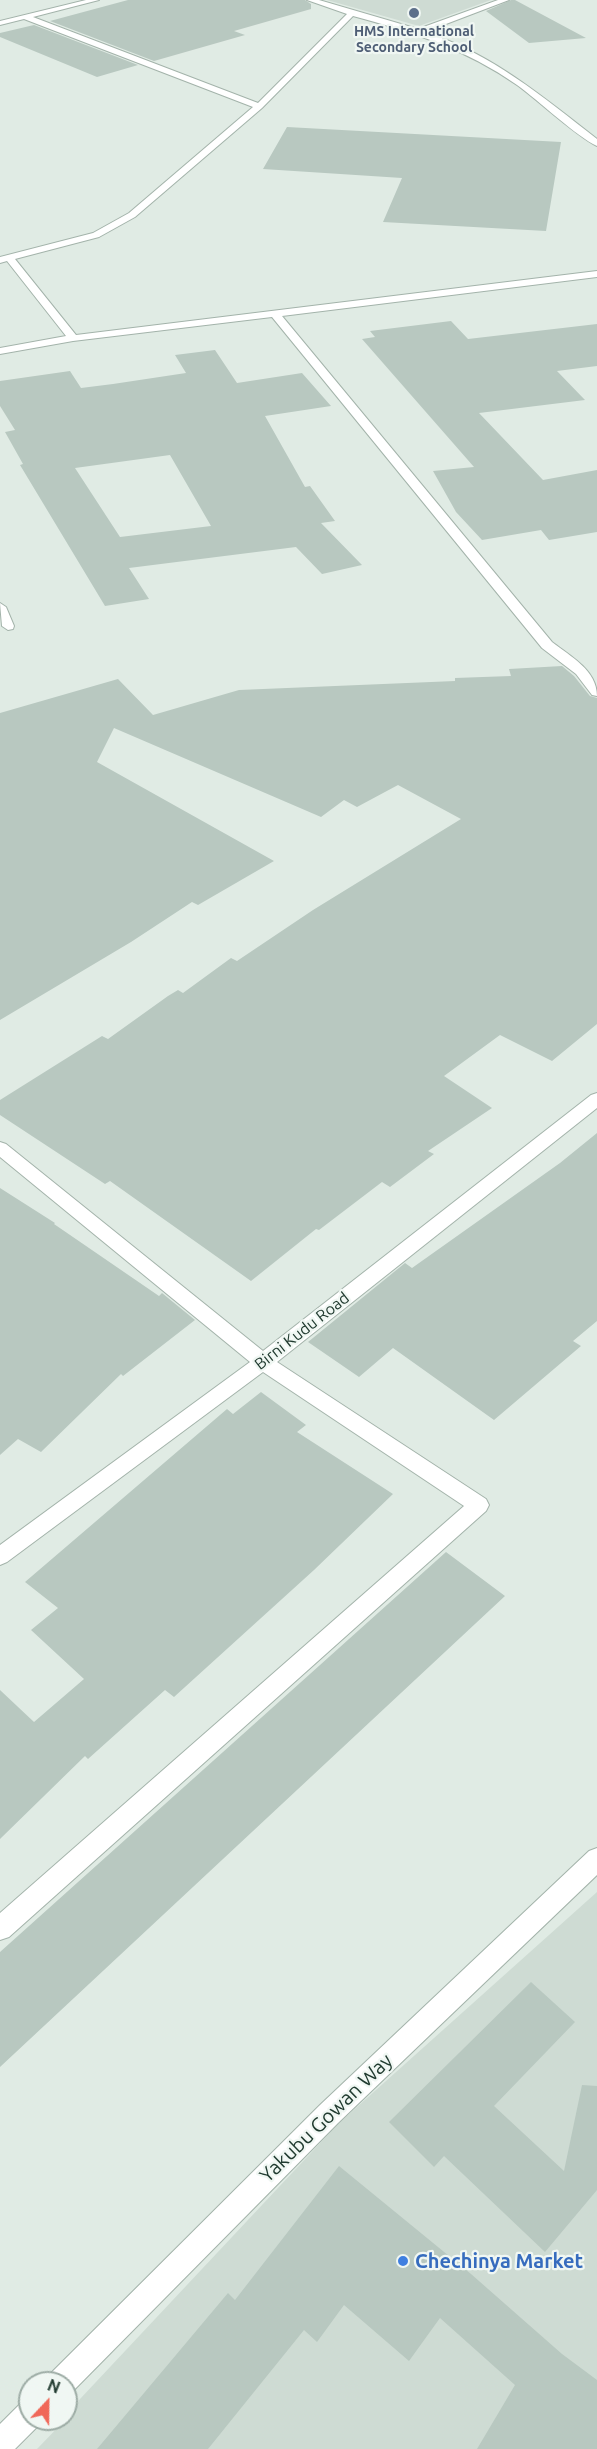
<!DOCTYPE html>
<html>
<head>
<meta charset="utf-8">
<style>
  body { margin:0 }
  #map { position:relative; width:597px; height:2449px; overflow:hidden; background:#e0ebe4; font-family:Ubuntu,sans-serif }
  canvas { display:block }
  .north { position:absolute; left:18px; top:2371px; width:60px; height:60px; box-sizing:border-box; background:#f0f7f3; border:2px solid #9daca5; border-radius:50%; rotate:22deg; font-size:16px; font-weight:700; line-height:24px; text-align:center; color:#213b30 }
  .north::after { content:''; display:block; margin:auto; width:21px; height:27px; background:#f06859; clip-path:polygon(50% 0,100% 100%,50% 72%,0 100%) }
</style>
</head>
<body>
<div id="map">
<canvas width="597" height="2449"></canvas>
<div class="north">N</div>
</div>
<script>
const context = document.querySelector('canvas').getContext('2d');
context.lineJoin = 'round';
function fillPath(path, color) { context.fillStyle = color; context.fill(path, 'evenodd'); }
function trace(path, color, width, dash) { context.strokeStyle = color; context.lineWidth = width; context.lineCap = dash ? 'butt' : 'round'; context.setLineDash(dash || []); context.stroke(path); }
function label(font, color, halo, rows, align = 'center') {
  context.font = font + ' Ubuntu,sans-serif'; context.lineWidth = 4.5; context.setLineDash([]); context.textBaseline = 'middle'; context.strokeStyle = halo; context.fillStyle = color; for (const [text, x, y, turn = 0] of rows) {
    context.save(); context.translate(x, y); context.rotate((+turn || 0) * Math.PI / 180); context.textAlign = isNaN(turn) ? turn : align; if (halo) context.strokeText(text, 0, 0); context.fillText(text, 0, 0); context.restore();
  }
}
fillPath(new Path2D(`
  M327,0h164l-72,26z
  M597,1892v557h-560l29,-30 14,-20 258,-275z`), '#cedbd3');
fillPath(new Path2D(`
  M128,0h177l6,4v5l-77,22 11,4 -91,26 -104,-40z
  M511,0h4l71,38 -57,5 -43,-32z
  M34,25l104,40 -41,12 -97,-40v-4z
  M287,127l274,15 -15,89 -163,-9 19,-44 -139,-9z
  M451,321l17,18 129,-15v42l-40,5 28,29 -106,13 64,67 54,-10v62l-48,8 -8,-10 -59,10 -26,-28 -23,-41 41,-4 -112,-128 13,-2 -5,-6z
  M215,350l22,33 65,-10 29,33 -66,10 40,71 5,-1 25,35 -14,2 41,42 -40,9 -26,-27 -167,21 20,31 -44,7 -85,-141 3,-1 -18,-32 10,-2 -15,-24v-25l70,-10 11,17 32,-4 73,-11 -11,-18zM170,455l41,71 -91,11 -45,-69z
  M562,666l12,10 16,20 7,2v326l-45,37 -52,-26 -56,41 48,32 -64,43 6,3 -44,33 -8,-5 -63,48 -3,-1 -65,52 -141,-100 -5,3 -105,-69v-15l102,-64 6,3 60,-43 10,-6 5,3 48,-35 6,3 76,-51 148,-91 -63,-34 -41,22 -13,-7 -23,17 -207,-89 -17,34 177,99 -76,44 -6,-3 -61,40 -131,78v-307l118,-34 35,36 86,-25 216,-9v-3l56,-2 -2,-7z
  M597,1133v188l-24,20 8,5 -87,74 -101,-72 -34,29 -51,-35 97,-79 7,5 148,-105z
  M0,1188l55,35 -1,1 105,72 3,-3 33,27 -72,56 -2,-2 -80,78 -23,-13 -18,16z
  M261,1392l45,33 -9,7 96,62 -79,76 -140,127 -9,-7 -77,69 -3,-3 -85,83v-149l34,32 50,-43 -53,-49 27,-22 -33,-26 202,-173 6,5z
  M446,1552l59,44 -505,471v-115z
  M531,1982l44,40 -81,84 70,65 18,-86 15,1v104l-52,62 -101,-96 -10,11 -45,-45z
  M339,2166l132,108 91,80 35,26v69h-120l38,-64 -75,-67 -31,43 -65,-56 -27,37 -13,-12 -96,119h-111l131,-156 7,7z`), '#b8c8c0');
const street = new Path2D(`
  M86,0h13l-66,17 225,86 89,-89 -40,-14h12l99,29 80,-29h11l-84,32c66,21 118,65 172,107v7c-20,-9 -59,-46 -80,-61 -51,-36 -105,-53 -164,-69l-91,92 -127,109 -36,20 -84,22 61,76 521,-64v6l-315,39 270,326c19,15 45,28 45,54l-5,-1 -16,-21 -34,-26 -270,-331 -199,24 -73,13v-6l66,-12 -59,-75 -7,2v-6l93,-24 36,-20 124,-106 -229,-88 -24,6v-4z
  M0,603l6,4 8,19 -1,3 -5,1 -6,-4z
  M597,1093v15l-320,254 209,137 3,6 -3,6 -477,426 -9,3v-27l464,-407 -201,-134 -256,190 -7,3v-20l250,-183 -250,-205v-15l6,2 257,207 328,-256z
  M597,1848v27l-259,248 -267,270 -5,2v-12h-19l4,-10 269,-268 269,-254z
  M30,2400v19h12l-2,5 -25,25h-15v-25l20,-20z`);
trace(street, '#a3b3aa', 2);
fillPath(street, '#fff');
for (const [x, y, r, color] of [
  [414,13,6,"#5c6f8a"],
  [403,2261,6,"#3f7fe0"]
]) { const dot = new Path2D(); dot.arc(x, y, r, 0, 2 * Math.PI); context.fillStyle = color; context.fill(dot); trace(dot, '#f0f7f3', 2); }
label('bold 14px', '#4e5e75', '#f0f7f3', [
  ["HMS International",414,31],
  ["Secondary School",414,47]
]);
label('16px', '#213b30', '#f0f7f3', [
  ["Birni Kudu Road",302,1331,-38]
]);
label('20px', '#213b30', '#f0f7f3', [
  ["Yakubu Gowan Way",326,2118,-44]
]);
label('bold 20px', '#366cbe', '#f0f7f3', [
  ["Chechinya Market",415,2261]
], 'left');
</script>
</body>
</html>
